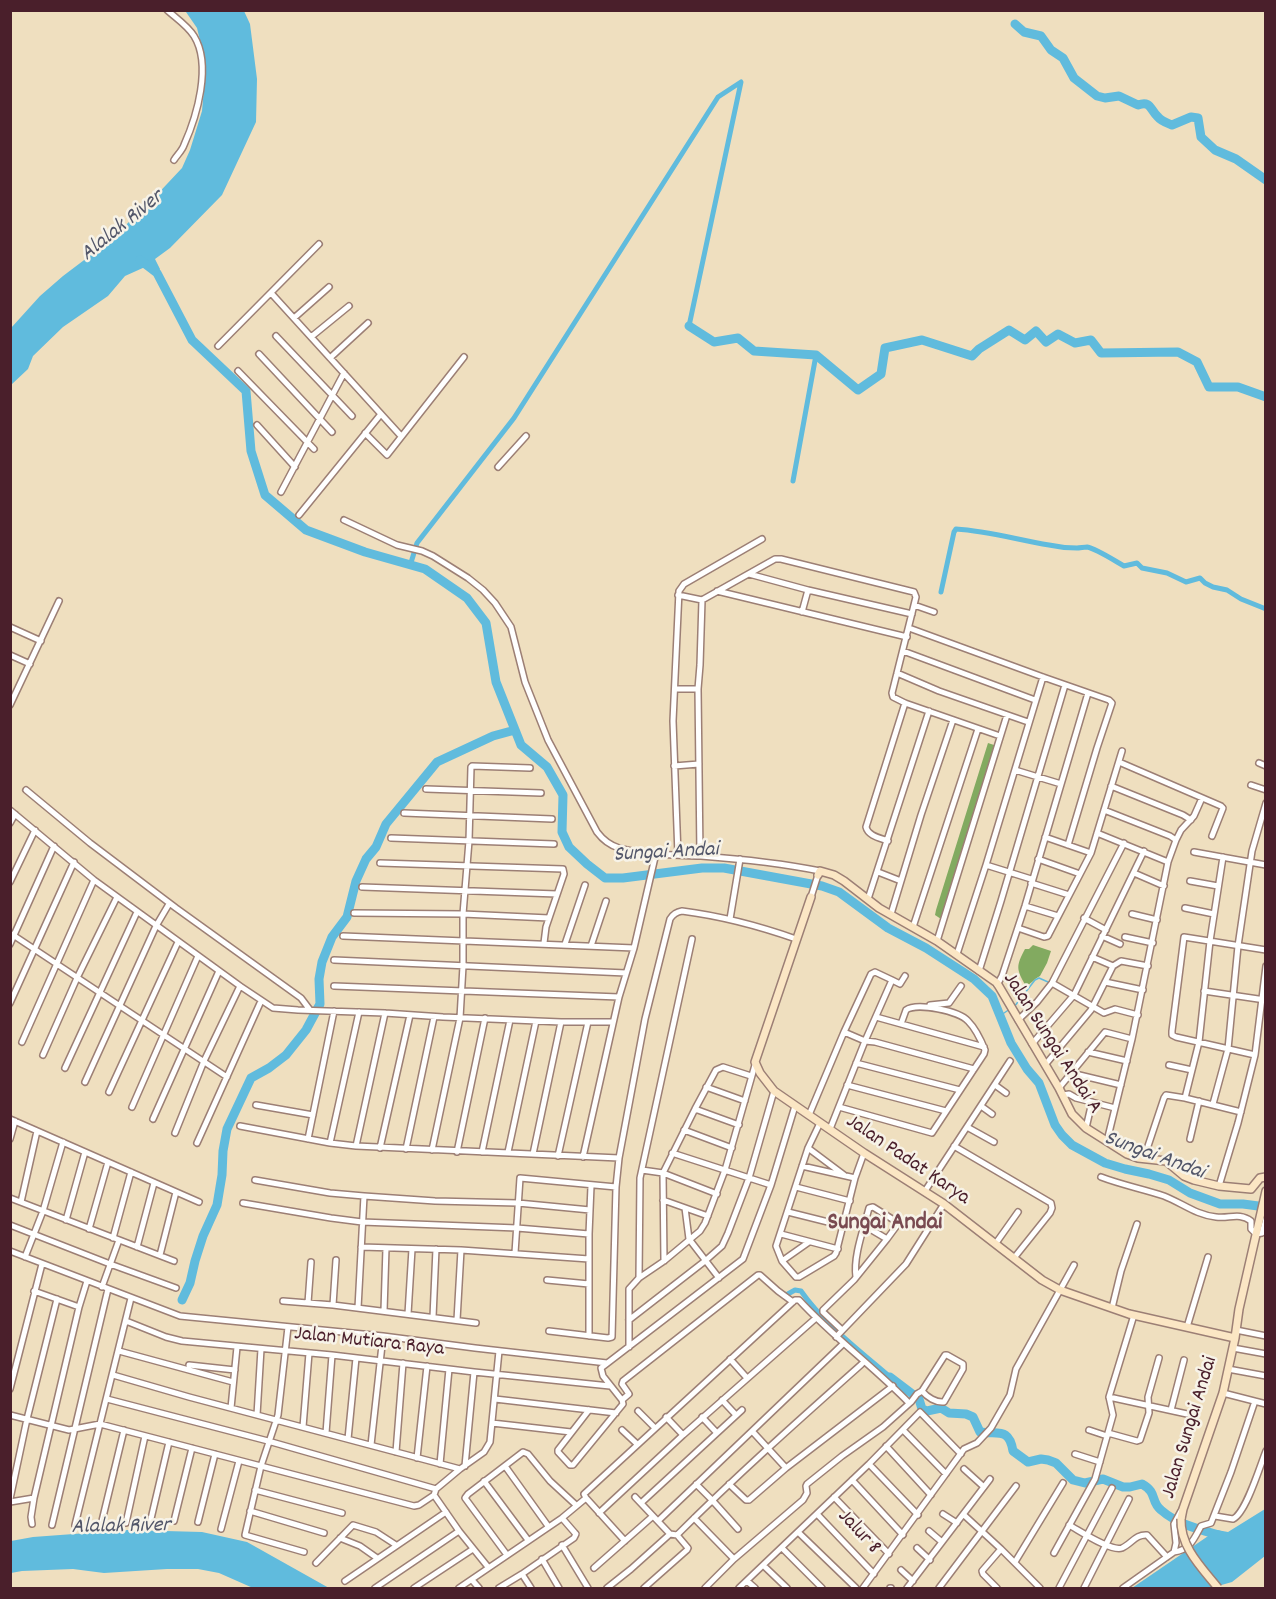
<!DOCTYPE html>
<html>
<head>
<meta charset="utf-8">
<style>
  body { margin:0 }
  #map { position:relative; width:1276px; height:1599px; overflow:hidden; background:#efdfbf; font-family:Dekko,sans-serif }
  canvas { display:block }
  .frame { position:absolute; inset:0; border:12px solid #4a1f2b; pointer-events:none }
</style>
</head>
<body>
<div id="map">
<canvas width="1276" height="1599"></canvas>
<div class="frame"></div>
</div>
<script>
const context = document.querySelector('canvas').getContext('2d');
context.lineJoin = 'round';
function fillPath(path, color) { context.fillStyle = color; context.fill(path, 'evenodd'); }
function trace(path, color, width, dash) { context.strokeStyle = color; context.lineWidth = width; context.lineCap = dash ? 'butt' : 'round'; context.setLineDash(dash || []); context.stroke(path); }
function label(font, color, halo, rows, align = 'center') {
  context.font = font + ' Dekko,sans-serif'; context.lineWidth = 5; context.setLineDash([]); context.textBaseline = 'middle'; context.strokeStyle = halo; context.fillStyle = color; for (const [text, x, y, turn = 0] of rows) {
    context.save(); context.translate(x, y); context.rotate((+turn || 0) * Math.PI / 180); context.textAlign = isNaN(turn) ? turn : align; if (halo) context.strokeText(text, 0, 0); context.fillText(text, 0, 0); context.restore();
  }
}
fillPath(new Path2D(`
  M988,743l9,3 -56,173 -6,-4 1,-5z
  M1033,945l18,6 -4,12 -7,13c-6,3 -9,8 -14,10 -10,-17 -10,-20 -1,-37h4z`), '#82aa60');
fillPath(new Path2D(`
  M184,11h60l6,13 7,55 -1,43 -34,73 -52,53 -15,11 5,10 -3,4 -5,-5 -7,-1 -20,9 -17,20 -45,31 -30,29 -5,13 -17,16v-57l29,-32 23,-20 45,-34 43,-41 31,-33 8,-18 12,-39 4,-46 -9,-37 -11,-16z
  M1265,1509v47l-33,26 -21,6h-79l85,-58 11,2z
  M128,1530l74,2 45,10 82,46h-76l-34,-15 -21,-4h-31l-63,4 -31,-4 -51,2 -11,2v-32l22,-4z`), '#60bbdd');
trace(new Path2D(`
  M1014,1007l21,-27 4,-2 9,4
  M1001,1015l9,-6`), '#60bbdd', 1.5);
trace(new Path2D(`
  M793,481l23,-126
  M410,566l7,-23 97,-125 204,-321 23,-15 -52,244
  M941,592l13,-60 2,-3c32,2 62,11 93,16 9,2 19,3 28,3 2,0 8,-1 10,-1 10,2 28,14 37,19l13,-3 5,5 25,5 19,9 14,-4 5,5 8,4 14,3 14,9 25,10
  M782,1293l4,2 9,-5 6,1c22,32 60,61 89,86`), '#60bbdd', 5);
trace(new Path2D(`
  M1015,24l9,8 17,4 10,14 12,8 11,20 23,18 8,2 14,-2 19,9c13,-5 12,5 20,12 3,4 9,6 14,8l19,-8 7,1 3,19 14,13 21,9 30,21
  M140,260l17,13 35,67 54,51 5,60 14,44 41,35 59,22 60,17 42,29 19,25 10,59 25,63 26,22 16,28 -1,37 7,15 18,17 18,14h18l79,-10h22l98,18 17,6 49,36 38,20 48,31 18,17 19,47 16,26 12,14 16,42 7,10 10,10 33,18 20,6 24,5 20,6 21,13 30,11h23l23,3
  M689,326l25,16 24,-4 16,13 62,4 42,35 23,-16 4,-26 37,-8 50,16 7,-7 30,-19 16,10 11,-9 10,11 12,-8 17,9 16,-3 10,13 77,-1 19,10 12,25h29l28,10
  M182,1300l8,-17 5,-22 8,-25 14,-31 5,-30 1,-24 4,-22 24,-51 18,-10 17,-13 20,-25 14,-26 -1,-25 3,-17 10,-25 15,-20 9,-36 10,-22 10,-12 10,-23 51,-62 56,-26 22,-6
  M890,1377l29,22 3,10 5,2 14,-3 8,5 17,1 7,3 7,15c18,3 29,-5 33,19l15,11 13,-3 7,1 8,3 17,17 12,3 18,-4 20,8h7l12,-3c16,9 8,17 19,26 17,15 41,20 61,26`), '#60bbdd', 9);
const street = new Path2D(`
  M167,10c9,8 21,16 27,26 18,29 3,80 -10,109 -2,6 -7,10 -10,15
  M271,293l130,143
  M294,318l35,-31
  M276,336l76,80
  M311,337l38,-31
  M218,346l101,-102
  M259,354l73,78
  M330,358l38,-35
  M238,371l76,78
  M257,425l38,42
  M365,433l22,22 77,-98
  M498,467l28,-31
  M281,492l63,-119
  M299,515l82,-101
  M344,520l53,25 25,6 11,5 35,22 15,12 12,13 16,24 14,55 23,58 49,92c6,8 12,13 22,16 26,7 55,7 82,8 40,3 79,7 119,15
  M749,574l59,16 104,24
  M717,591l190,46
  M678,595l24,5 73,-41h6l133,33 2,5 -24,96 1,4 12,6 95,33
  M914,605l20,7
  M802,612l6,-22
  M10,627l31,14
  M909,628l134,49 66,23 3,3 -15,45 -29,97
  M903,651l132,49
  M10,655l20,9
  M897,673l42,18 89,31
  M675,689h23
  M10,705l49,-104
  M1119,762l102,44 2,2 -11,28
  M1259,763l7,3
  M674,766l25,-2
  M1015,770l46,14
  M1251,785l15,5
  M1111,786l72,29 8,5
  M426,789l115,4
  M26,790l64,53 86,65 125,90 9,12
  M10,810l84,70 146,106 33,22 25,2 87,3 58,4 118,5h52
  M1104,810l66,26 6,4
  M404,813l148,6
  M10,823l5,-9
  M1097,833l71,29
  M1045,837l46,16
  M391,838l163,6
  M888,841c-8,-3 -20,-5 -22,-14l39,-124
  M1194,852l72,13
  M678,855l-5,-134 6,-130 5,-7 78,-45
  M700,856l-2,-167 2,-24 2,-65
  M1038,859l42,15
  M380,863l183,6 1,5 -18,53 -2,16
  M986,865l45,14
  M878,872l23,9
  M1134,873l30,13
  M1190,881l28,5
  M10,882l25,-52
  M1031,883l38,12
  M362,887l195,7
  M811,897l7,-22
  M868,899l61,-188
  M1025,906l33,10
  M1185,908l29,6
  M354,913l109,1 86,4
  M891,914l30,-99 32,-95
  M1132,914l25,6
  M1084,918l22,12
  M730,919l10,-60
  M913,927l65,-198
  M1018,928l26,9 4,-1 1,-2 42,-81 31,-102
  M10,933l217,144
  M343,936l291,12
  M1102,936l18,8
  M1125,937l28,6
  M937,941l70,-226
  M10,944l44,-98
  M565,944l20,-59
  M591,946l15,-45
  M957,954l29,-89 57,-188
  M1092,957l21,9
  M334,960l292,13
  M979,971l22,-70 64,-216
  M1105,982l38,8
  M1052,983l52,30 11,-4 23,6
  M997,985l5,-9 23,-70 63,-213
  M334,986l285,11
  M1204,991l61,9
  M10,1003l64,-141
  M930,1005l19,-2 12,-17
  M876,1017l108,30
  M1018,1020l19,-18 15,-19 72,-140
  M844,1032l21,9 10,1 99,27
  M22,1042l72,-162
  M1032,1044l42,-49 70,-144
  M1088,1052l39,9
  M43,1055l34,-77 40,-81
  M1255,1055l-79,-18 -4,-2v-4l12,-94 82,13
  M856,1063l104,27
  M1045,1065l46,-55 22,-44 8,-5 27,5
  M1169,1065l23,5
  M65,1068l72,-156
  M1071,1073l50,12
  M85,1082l71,-156 13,-22
  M847,1085l99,26
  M995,1085l11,8
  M706,1087l39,14
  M1059,1088l46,-56 27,7
  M109,1092l69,-150
  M1063,1095l6,-1 7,4 39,10
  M1185,1098l14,-56 11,-101 13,-84
  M1213,1104l15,-55 10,-103 14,-95 14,-48
  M256,1105l57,10
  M981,1106l11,8
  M132,1107l66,-151
  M839,1107l93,26 52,-79 1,-4c-4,-10 -10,-22 -17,-29 -9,-10 -51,-19 -62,-11l-5,14
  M695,1109l44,16
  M809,1115l35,-83 27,-58 4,-2 17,8
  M10,1119l189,83
  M153,1119l66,-148
  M820,1123l-12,25 -32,98 6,15 14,16h3l35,-21 2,-3 19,-75 9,-25
  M240,1126l90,17 26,3 263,12
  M967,1127l27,15
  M1086,1128l6,-26
  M830,1129l35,-88 27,-61 8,4 5,-8
  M684,1130l48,18
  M175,1133l29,-72 36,-75
  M10,1139l5,-18
  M308,1139l26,-128
  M1190,1139l9,-38
  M1107,1141l25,-102 36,-177 8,-22 5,-10 13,-14 8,-18
  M197,1143l64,-142
  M330,1143l29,-131
  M356,1146l29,-133
  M954,1146l97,57 1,5 -2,5 -36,45
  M380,1148l30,-133
  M808,1148l36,27
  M406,1149l28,-132
  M432,1150l28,-132 3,-52v-52l6,-73 2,-74 1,-1 58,2
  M457,1152l28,-134
  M482,1152l28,-132
  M508,1152l28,-131
  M672,1153l99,32
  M533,1154l28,-132
  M558,1156l30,-134
  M583,1157l36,-160 15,-49 22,-95
  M1144,1158l20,-60 2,-3 19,3 56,14
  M802,1166l53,12
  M642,1170l21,3 54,21
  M1101,1177c21,8 42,12 63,19 18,7 32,19 52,21 13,2 23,-5 35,4v8l5,5 6,-1 4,-14
  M255,1180l75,13 34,3 71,5 83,2 72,7
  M1219,1186l19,-63 17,-68 11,-89
  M796,1187l54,14
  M925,1191l85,-130
  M10,1198l164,63
  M663,1200l45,16
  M21,1202l16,-71
  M243,1203l88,15 31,4 155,6 72,6
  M685,1208l4,31 30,39
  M788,1212l56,14
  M66,1220l19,-68
  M10,1225l100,39 66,24
  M865,1226l22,13
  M89,1229l19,-67
  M781,1234l57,15
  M113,1238l18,-66
  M996,1243l22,-31
  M137,1247l17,-64
  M361,1247l100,3 128,9
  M10,1251l170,65 203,20 92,12 132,15
  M515,1253l5,-75 96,9
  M160,1255l16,-63
  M25,1257l18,-46 20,-69
  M664,1261l-1,-88 32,-64 21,-39 7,-3 28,9
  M782,1261l27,-19
  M639,1278l1,-100 52,-239
  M547,1280l42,4
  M102,1287l17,-47
  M34,1291l45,16
  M283,1301l50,4 143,18
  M308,1303l3,-41
  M333,1305l3,-45
  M358,1308l6,-112
  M1112,1308l9,-37 16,-47
  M384,1311l2,-63
  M408,1314l4,-65
  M433,1317l3,-68
  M457,1320l4,-70
  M629,1320l76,-59 17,-15 6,-13 21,-55 25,-87
  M126,1321l40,16 16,4 150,14 142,17 136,14
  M288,1327l-10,88 -17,51 -16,69 59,17
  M1187,1327l21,-70
  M842,1330l-19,-18v-2l31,-30 33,-41 11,-15 -1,-2 -24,-15 -4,1c-5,20 -16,48 -13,69
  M1236,1330l30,6
  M549,1331l59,7 4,-1 4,-150 3,-29 26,-139 25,-100c3,-5 6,-7 12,-8 39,5 77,15 114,28
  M589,1336v-102l2,-48
  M836,1337l70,-73 38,-60
  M629,1347v-58l10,-11 25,-17 36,-30 5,-8 20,-53 30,-105
  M1233,1348l33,6
  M119,1351l114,31
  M730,1359l17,19
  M189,1365l46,5
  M1228,1369l38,7
  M113,1375l76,22 271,72 24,-17 6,-10 9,-91
  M10,1389l32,-125
  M1223,1393l43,11
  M1109,1397l78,17
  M107,1399l161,42 168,48
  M495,1399l121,14
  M622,1400l7,-6 -7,-10 1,-3 135,-106h2l18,16 15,11
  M722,1400l14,15
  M231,1408l6,-61
  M589,1410l-31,40v2l12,13h3l50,-61 -1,-4 -19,-24 -2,-8 142,-109 28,-74 24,-79
  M1171,1410l13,-50
  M638,1411l17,17
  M10,1415l59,15 31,-6 314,82 5,-1 15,-10 2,-6 24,-20
  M257,1415l4,-66
  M666,1417l17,18
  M702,1417l15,16
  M492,1423l79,9
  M303,1427l6,-74
  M622,1430l15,14
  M903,1430l43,44
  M1089,1430l18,6
  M752,1431l34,37
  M326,1433l6,-78
  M1108,1433l29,8 3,-1 9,-27 -1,-16 11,-39
  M348,1439l8,-81
  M371,1445l12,-109
  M886,1446l45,49
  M396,1452l7,-89
  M1075,1454l25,8
  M417,1458l10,-92
  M440,1464l9,-95
  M869,1464l49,51
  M465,1466l9,-94
  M505,1466l43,60
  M964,1469l20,18
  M852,1480l51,55
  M484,1481l44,59
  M696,1484l16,16 26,29
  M729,1484l17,16h3l37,-32 107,-82
  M255,1490l87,23
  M434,1495l25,36 29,36
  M635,1497l35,37 7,1c60,-60 123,-116 187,-173
  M834,1497l55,57
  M10,1499l17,-80 30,-120
  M10,1502l24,-4
  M641,1503l101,-93
  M250,1511l74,22
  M599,1513l84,-78 133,-117
  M817,1514l57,60
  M943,1514l14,9
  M964,1515l37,34 -19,22 1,3 14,14
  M1215,1516l18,3c13,-6 27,-53 33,-68
  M694,1518l40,41
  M174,1521l18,-73
  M658,1521l185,-177
  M198,1522l17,-68
  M126,1523l19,-87
  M150,1523l19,-81
  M32,1524l-1,-7 3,-19 45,-191 8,-26
  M52,1525l56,-236
  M75,1525l56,-227
  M101,1525l23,-95
  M1069,1525c11,6 42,27 53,23 9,-4 14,-14 25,-13l20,22
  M221,1529l18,-68
  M929,1531l13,11
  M798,1532l58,56
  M340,1538l20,8 17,12
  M625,1541l-39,-43 -2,-4 211,-194h4c34,37 75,67 110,103
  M562,1545l26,43
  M782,1548l40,40
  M917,1548l13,12
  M1001,1549l39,39
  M1174,1552c16,-2 20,-13 27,-26l10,-3 20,-51 24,-71
  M1054,1553l41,-74 18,-64 -4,-18 25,-82
  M507,1555l-42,-57 3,-4 55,-42 5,2 22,27 26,24
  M542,1559l17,29
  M1015,1562l48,-79
  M316,1563l37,-38 23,7 20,13
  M764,1566l23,22
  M594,1568l59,-52
  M901,1570l12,11
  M522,1574l9,14
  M472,1580l7,8
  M345,1581l101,-69
  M747,1581l8,7
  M375,1588l84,-57
  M414,1588l59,-39
  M459,1588l103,-70 24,-20
  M499,1588l23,-14 52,-36 2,-4 -1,-1 -13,-15
  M607,1588l24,-19 39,-35
  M644,1588l43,-38 1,-2 -11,-13
  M705,1588l29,-29 69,-59 4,-7 -1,-7 1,-2 35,-28 41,-29 28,-25 6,-8 5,-3 23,-36h2l16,9v5l-19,33c-8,1 -17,-5 -22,-11
  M739,1588l130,-124 51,-52 41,42
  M863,1588l101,-139 13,-6 14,-15 19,-33 6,-26 58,-104
  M890,1588h1
  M907,1588l83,-109
  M939,1588l77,-102
  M1059,1588l53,-100
  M1084,1588l45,-89
  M1123,1588l51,-36 2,-9 -2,-19 7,-13`);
const secondary = new Path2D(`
  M818,875l2,-4 14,4 10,6 35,27 58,33 60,42 62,105 13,26 14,14 41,26 11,4 28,3 18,15 10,4 25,6 32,3 9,-11 6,-1
  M811,897l-56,165 5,11 14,18 90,62 80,51 98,76 18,10 69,24 106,24
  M1181,1519l2,-10 40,-116 12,-55 4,-29 27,-118`);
trace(street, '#9c7f75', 8);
trace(secondary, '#9c7f75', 10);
trace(street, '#fff', 5);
trace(secondary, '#fbe6c4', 7);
const secondaryBridge = new Path2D(`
  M1181,1519c-1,28 21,49 37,69`);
trace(secondaryBridge, '#9c7f75', 10, []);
trace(secondaryBridge, '#fbe6c4', 7);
label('21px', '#4a1f2b', '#f7f3e8', [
  ["Jalan Sungai Andai A",1051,1044,57],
  ["Jalan Padat Karya",907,1161,34],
  ["Jalan Mutiara Raya",369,1343,6],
  ["Jalan Sungai Andai",1191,1428,-73],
  ["Jalur 8",858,1533,47]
]);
label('italic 22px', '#525669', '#f7f3e8', [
  ["Alalak River",123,227,-39],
  ["Sungai Andai",666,854,-3],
  ["Sungai Andai",1154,1157,20],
  ["Alalak River",121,1528,-1]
]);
label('bold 24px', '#794a51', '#f7f3e8', [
  ["Sungai Andai",885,1225]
]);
</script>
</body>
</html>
